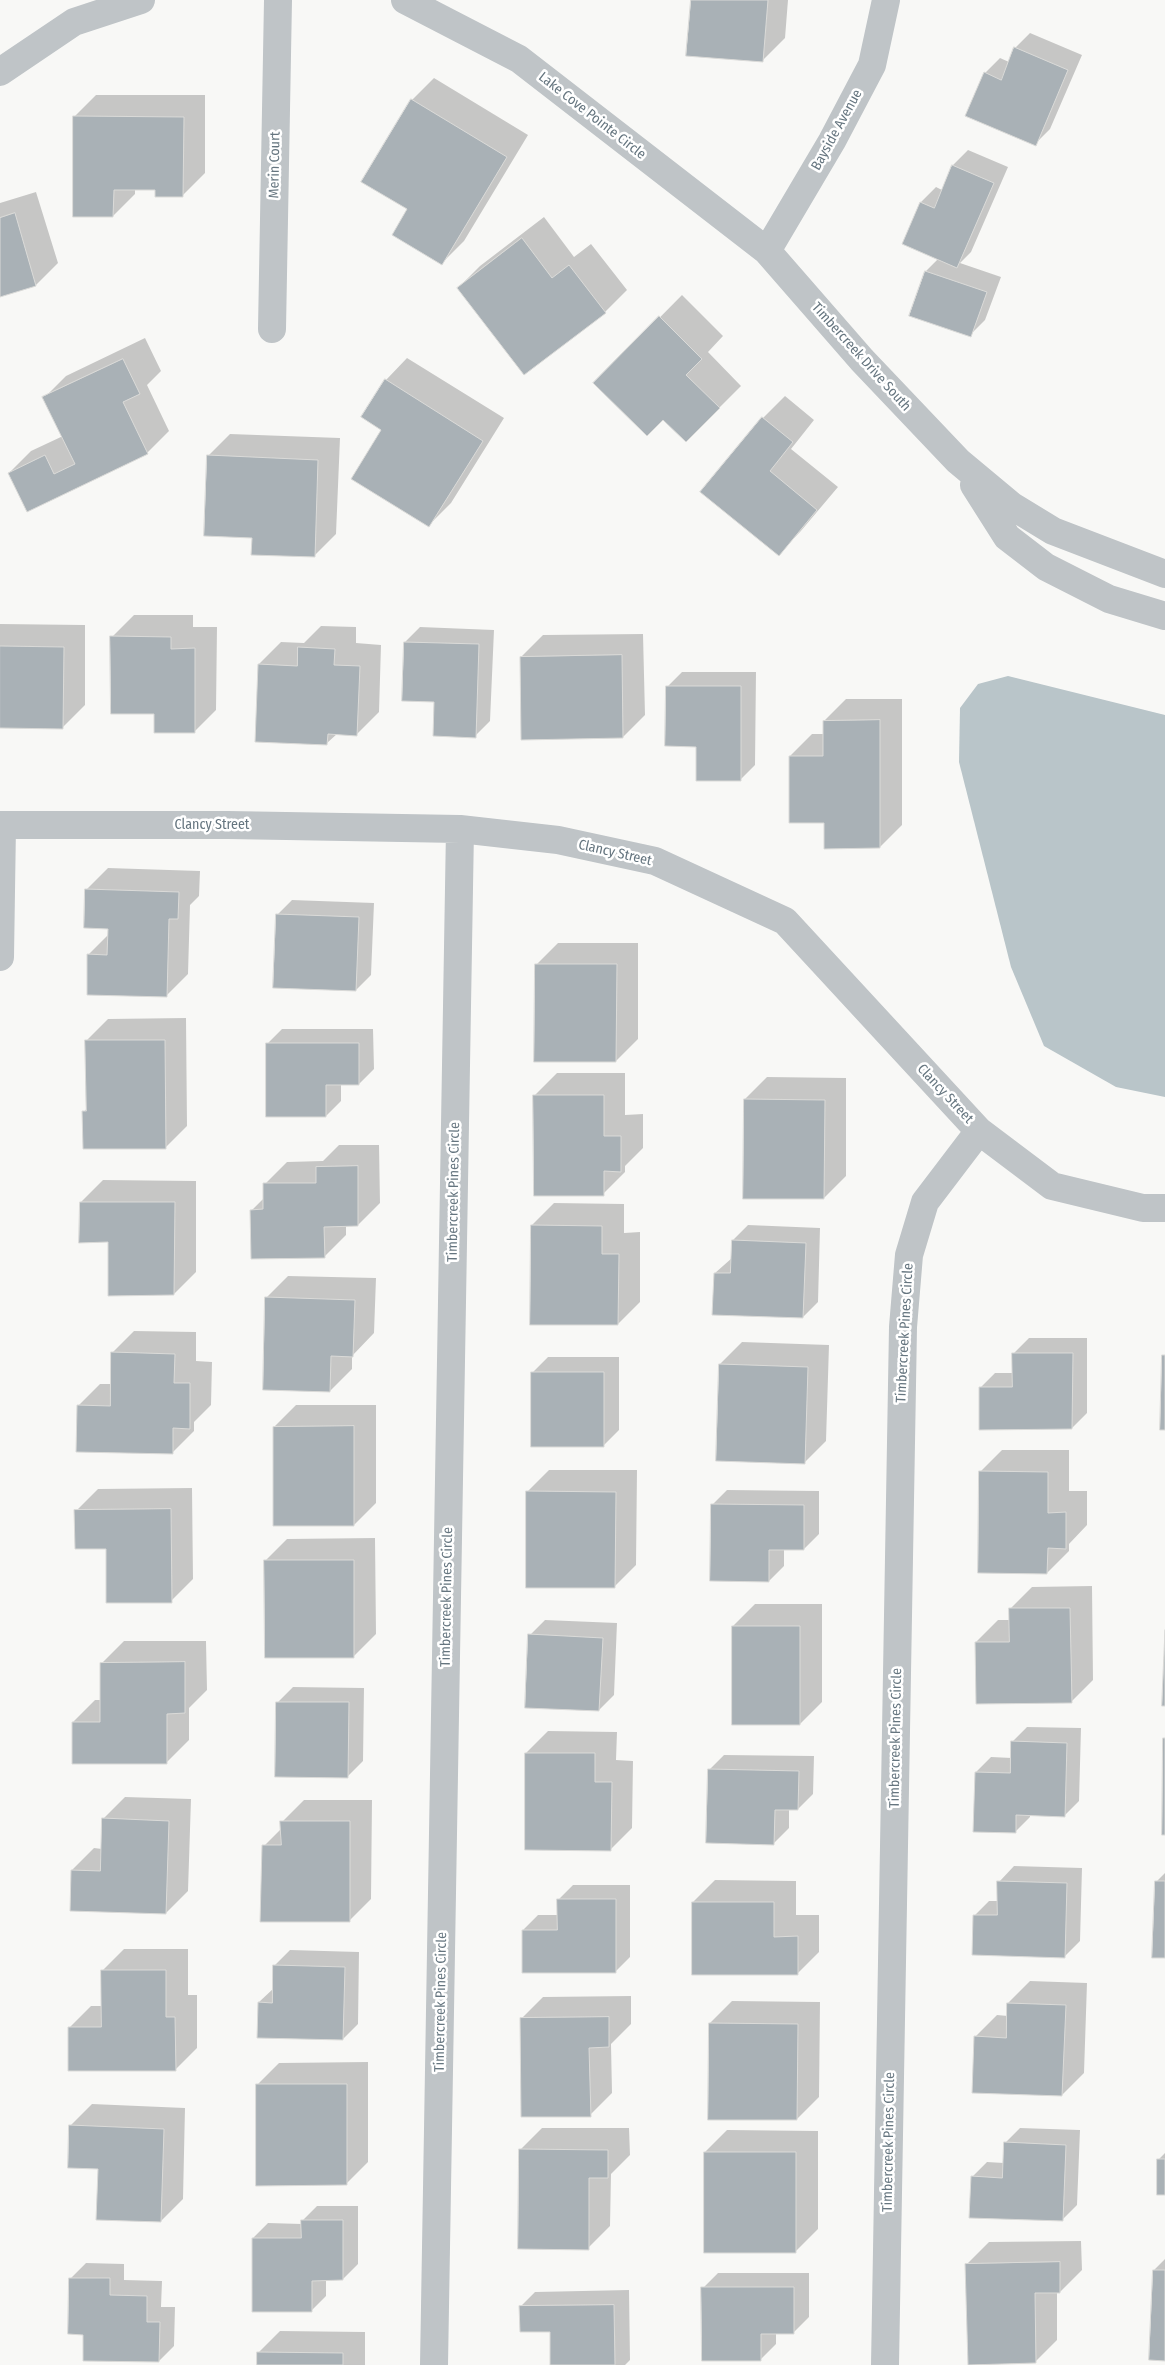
<!DOCTYPE html>
<html>
<head>
<meta charset="utf-8">
<style>
  body { margin:0 }
  canvas { display:block; background:#f8f8f6 }
</style>
</head>
<body>
<canvas width="1165" height="2365"></canvas>
<script>
const context = document.querySelector('canvas').getContext('2d');
context.lineJoin = 'round';
function fillPath(path, color) { context.fillStyle = color; context.fill(path, 'evenodd'); }
function trace(path, color, width, dash) { context.strokeStyle = color; context.lineWidth = width; context.lineCap = dash ? 'butt' : 'round'; context.setLineDash(dash || []); context.stroke(path); }
function label(font, color, halo, rows, align = 'center') {
  context.font = font + ' "Fira Sans Condensed",sans-serif'; context.lineWidth = 5; context.setLineDash([]); context.textBaseline = 'middle'; context.strokeStyle = halo; context.fillStyle = color; for (const [text, x, y, turn = 0] of rows) {
    context.save(); context.translate(x, y); context.rotate((+turn || 0) * Math.PI / 180); context.textAlign = isNaN(turn) ? turn : align; if (halo) context.strokeText(text, 0, 0); context.fillText(text, 0, 0); context.restore();
  }
}
fillPath(new Path2D(`
  M1008,676l157,39v382l-49,-10 -72,-41 -33,-79 -52,-205 1,-54 18,-24z`), '#b9c5c9');
fillPath(new Path2D(`
  M692,0h96l-3,38 -22,22z
  M1030,33l52,22 -32,74 -15,15 -50,-71 15,-15 9,4 6,-14z
  M434,78l94,57 -64,106 -22,22 -33,-54 -46,-28 49,-81z
  M96,95h109v78l-22,22 -27,-6h-21v5l-22,22 -39,-99z
  M968,150l40,17 -37,85 -11,11 41,14 -16,43 -15,15 -44,-64 12,-12 -34,-15 17,-42 15,-15 6,3 11,-25z
  M36,192l22,71 -22,22 -36,11v-93z
  M544,217l30,40 17,-13 36,46 -22,22 -147,-24 22,-22z
  M682,295l41,41 -15,16 33,34 -55,55 -23,-23 -68,-35z
  M145,338l16,33 -14,14 22,46 -22,22 -119,57 -19,-37 22,-22 32,-15 -19,-38 22,-22z
  M407,358l97,60 -53,85 -22,22 -46,-95 3,-50z
  M785,396l29,24 -23,29 47,38 -38,45 -22,22 -15,-136z
  M230,434l110,4 -4,96 -22,22 -61,-19 -45,-81z
  M134,615h59v12h24l-1,83 -22,22 -39,-19 -43,-76z
  M0,624l85,1v80l-22,22h-63z
  M321,626l35,1v16l25,2 -2,67 -22,22h-20l-10,9 -68,-79 22,-22 23,1z
  M420,627l74,3 -4,91 -15,15 -40,-35 -30,-59z
  M643,634l2,81 -22,22 -102,-80 22,-22z
  M682,672h74l-1,93 -15,15 -43,-35 -30,-58z
  M846,699h56v126l-22,22 -90,-91 22,-22h12v-13z
  M108,868l92,3 -1,25 -9,9 -2,69 -22,22 -77,-42 20,-20v-6l-23,-38z
  M292,900l82,3 -3,72 -15,15 -79,-75z
  M558,943h80v96l-22,22 -80,-96z
  M186,1018l1,108 -22,22 -81,-36 3,-4 -1,-67 22,-22z
  M282,1029h91l1,40 -15,15h-18v17l-15,15 -59,-72z
  M557,1073h68v42l18,-1v34l-18,18v6l-22,22 -68,-99z
  M767,1077l79,1v98l-22,22 -79,-99z
  M339,1145h40l1,58 -22,22h-12v10l-22,22 -72,-47 13,-13v-13l22,-22 36,-1z
  M103,1180l93,1v91l-22,22 -64,-53 -29,-39z
  M554,1203l70,1v29l16,-1v70l-22,22 -86,-99z
  M748,1225l72,3 -2,74 -15,15 -88,-44 17,-15 1,-18z
  M288,1276l88,2 -2,55 -22,23v13l-22,22 -64,-93z
  M134,1331l62,1v29l16,1 -1,43 -17,17v9l-22,22 -94,-47 22,-22h12v-31z
  M1029,1338h58v75l-15,15 -92,-40 15,-15h18l1,-20z
  M742,1342l87,3 -3,96 -22,22 -84,-99z
  M548,1357h71v73l-15,15 -71,-73z
  M296,1405h80v98l-22,22 -80,-98z
  M1002,1450h67v41h18v34l-18,19v7l-22,22 -67,-101z
  M549,1470h88l-1,95 -22,22 -87,-95z
  M192,1488l1,91 -22,22 -63,-53 -32,-37 22,-22z
  M727,1490l92,1v43l-15,15h-20v17l-15,15 -57,-76z
  M375,1538l1,96 -22,22 -89,-95 22,-22z
  M1092,1586l1,94 -22,22 -95,-60 22,-22h12v-11l22,-22z
  M755,1604h67v98l-22,22 -67,-98z
  M545,1620l72,3 -3,72 -15,15 -69,-75z
  M124,1641h82l1,49 -18,18v32l-22,22 -94,-40 22,-22h7v-37z
  M293,1687l71,1 -1,73 -15,15 -70,-74z
  M1027,1727l54,1 -2,73 -15,15 -34,-2v3l-15,15 -39,-60 15,-15 21,1v-16z
  M548,1731l69,1 -1,28 17,1 -1,67 -22,22 -84,-97z
  M724,1755l90,1 -1,38 -15,15h-9v19l-15,15 -65,-73z
  M125,1797l66,2 -3,92 -22,22 -94,-43 22,-22 8,1 1,-30z
  M304,1800h68l-1,99 -22,22 -85,-75 18,-18v-6z
  M1014,1866l68,2 -2,73 -15,15 -91,-40 15,-15h9l1,-19z
  M1165,1873v84l-8,-76z
  M715,1880l81,1v34h23v37l-22,22 -104,-72z
  M573,1885h57v72l-15,15 -92,-42 15,-15h20v-15z
  M124,1949h64v46h9v53l-22,22 -106,-42 22,-22h12l-1,-35z
  M290,1950l69,2 -1,72 -15,15 -84,-37 15,-14 1,-23z
  M1030,1981l57,2 -3,90 -22,22 -87,-58 22,-22 11,1v-13z
  M631,1996v28l-20,20 1,49 -22,22 -69,-96 22,-22z
  M732,2001l88,1 -1,95 -22,22 -87,-96z
  M368,2062v100l-22,22 -89,-99 22,-22z
  M92,2104l93,4 -2,91 -22,22 -62,-53 -29,-42z
  M542,2128h87l1,27 -19,19 -1,52 -22,22 -68,-98z
  M1020,2128l60,2 -3,75 -15,15 -90,-43 15,-15 17,1 1,-20z
  M727,2130l91,1v98l-22,22 -91,-99z
  M1165,2153v41l-6,-35z
  M317,2206h41v58l-15,15h-17v17l-15,15 -58,-73 15,-15 34,1v-3z
  M1081,2241l1,29 -22,22h-3v48l-22,22 -68,-98 22,-22z
  M1165,2259v101l-11,-90z
  M86,2263l38,1v16l38,1 -1,26h14l-1,39 -15,15 -88,-83z
  M718,2273h91v44l-15,15h-18v12l-15,15 -58,-71z
  M629,2290l1,70 -5,5h-74v-34l-31,-24 15,-15z
  M280,2331l85,1v33h-107v-12z`), '#0003');
const building = new Path2D(`
  M691,0h77l-5,62 -77,-6z
  M1014,47l54,23 -32,76 -71,-30 19,-44 17,8z
  M411,99l96,58 -65,108 -50,-30 15,-26 -46,-27z
  M73,116l111,1 -1,80h-28v-7h-41l-1,27h-40z
  M952,165l42,18 -37,85 -55,-24 18,-42 14,6z
  M15,213l21,73 -36,11v-79z
  M522,238l30,40 17,-13 37,48 -82,62 -67,-87z
  M925,271l62,21 -16,45 -62,-21z
  M659,316l43,43 -16,16 34,33 -34,34 -23,-22 -16,16 -54,-53z
  M123,359l17,35 -17,8 25,52 -121,58 -19,-39 37,-18 9,19 21,-10 -33,-67z
  M385,379l98,62 -54,86 -78,-48 30,-49 -20,-13z
  M762,417l31,25 -23,29 47,39 -38,46 -79,-64z
  M207,455l111,5 -3,97 -64,-2 1,-17 -48,-2z
  M110,636l61,1v12l24,-1v85h-41v-19h-43z
  M404,642l75,2 -3,94 -43,-2 1,-34 -32,-1z
  M0,646l64,1 -1,82 -63,-1z
  M298,647l37,2 -1,16 26,1 -3,70 -29,-2 -1,11 -72,-3 3,-78 39,2z
  M622,655l1,83 -102,2 -1,-83z
  M666,686h75v95h-45v-34l-31,-1z
  M880,720v128l-56,1v-26h-35v-67h34v-35z
  M85,889l94,3 -1,27h-9l-2,78 -80,-2v-41l20,1 1,-26 -24,-1z
  M276,914l83,3 -3,74 -83,-3z
  M535,964h82l-1,98h-82z
  M85,1040h80l1,109h-83l-1,-38h4z
  M266,1043h93v42h-33v32h-60z
  M533,1095h71v41h17v36l-17,-1v25h-70z
  M744,1099l81,1 -1,99h-81z
  M358,1166v60l-34,1 1,31 -74,1 -1,-49 13,-1v-26h53v-16z
  M80,1202h95l-1,93 -66,1v-54l-29,1z
  M531,1225l71,1v28h17l-1,71h-88z
  M732,1240l74,3 -3,75 -91,-3 2,-42h16z
  M265,1297l90,3 -2,57 -22,-1 -1,36 -67,-2z
  M111,1352l64,2 -1,29h16v46l-17,-1v26l-97,-2 1,-47 33,1z
  M1012,1353h61l-1,76 -93,1v-43h33z
  M1162,1355h3v75h-5z
  M719,1364l89,3 -3,97 -89,-3z
  M531,1372h73v75h-73z
  M354,1426v100h-81v-99z
  M979,1471l69,1v41l18,-1v37l-18,-1 -1,26 -69,-1z
  M526,1491l90,1 -1,96h-89z
  M711,1504l93,1v45h-35v32l-59,-1z
  M171,1509l1,94h-66v-54h-31l-1,-39z
  M264,1560h90v98h-89z
  M1009,1608h61l2,95 -96,1 -1,-62h34z
  M732,1626h68v99h-68z
  M1165,1630v76h-3z
  M528,1634l75,4 -4,73 -74,-3z
  M185,1662v51l-18,1v50h-95v-42h28v-59z
  M276,1702h73l-1,76 -73,-1z
  M1163,1738h2v97h-3z
  M1011,1741l56,2 -2,74 -49,-2v18l-43,-1 2,-60 35,1z
  M525,1753h70v29h17l-1,69 -86,-1z
  M708,1769l91,2 -1,39h-23l-1,35 -68,-2z
  M102,1818l67,3 -3,93 -96,-3 1,-41 29,1z
  M280,1821h70v101h-90l2,-77h19z
  M997,1881l70,2 -2,75 -93,-3 1,-40h24z
  M1155,1881h10v77h-13z
  M557,1899h59v74h-94v-43h35z
  M692,1902h82v35l24,-1v39h-106z
  M273,1965l72,2 -2,73 -86,-2 1,-36 14,1z
  M101,1970h65v47h9l1,54h-108v-44h33z
  M1007,2003l59,2 -4,91 -90,-3 2,-57 32,2z
  M609,2017v30l-20,1 2,69h-70l-1,-99z
  M709,2023l89,1 -1,96h-89z
  M256,2084h91v101l-91,1z
  M69,2125l95,4 -3,93 -65,-2 2,-51 -30,-1z
  M1004,2142l62,3 -3,76 -94,-3 2,-42 31,2z
  M519,2149l89,1v28h-19v72l-71,-1z
  M704,2152h92v101h-92z
  M1157,2159h8v36h-8z
  M301,2220h42v60l-31,1v31h-60v-74h49z
  M1060,2262v31h-25l1,70 -68,2 -3,-101z
  M1153,2270h12v91l-16,-1z
  M69,2278h41v17l37,1v26h13l-1,40 -76,-1v-26l-15,-1z
  M701,2287h93v47h-33v27h-59z
  M614,2305l1,60h-65v-33h-30l-1,-26z
  M257,2352l86,1v12h-86z`);
fillPath(building, '#a9b1b6');
trace(building, '#dadad8', 1);
trace(new Path2D(`
  M405,0l114,59 248,192 95,109 96,101 54,45 41,25 112,43
  M0,72l74,-50 67,-22
  M767,251l65,-110 40,-76 14,-65
  M272,329l6,-329
  M974,485l33,52 39,30 63,32 56,17
  M0,825h228l232,4 98,11 97,21 130,60 194,210 73,55 91,22h22
  M0,957l2,-132
  M434,2365l26,-1536
  M885,2365l18,-1038 6,-72 16,-53 54,-71`), '#bfc4c7', 28);
label('14px', '#65757f', '#fff', [
  ["Lake Cove Pointe Circle",592,116,38],
  ["Bayside Avenue",837,130,-61],
  ["Merin Court",275,165,-89],
  ["Timbercreek Drive South",861,357,48],
  ["Clancy Street",212,825],
  ["Clancy Street",615,853,13],
  ["Clancy Street",945,1094,47],
  ["Timbercreek Pines Circle",454,1192,-89],
  ["Timbercreek Pines Circle",905,1333,-87],
  ["Timbercreek Pines Circle",447,1597,-89],
  ["Timbercreek Pines Circle",896,1738,-89],
  ["Timbercreek Pines Circle",441,2002,-89],
  ["Timbercreek Pines Circle",889,2142,-89]
]);
</script>
</body>
</html>
